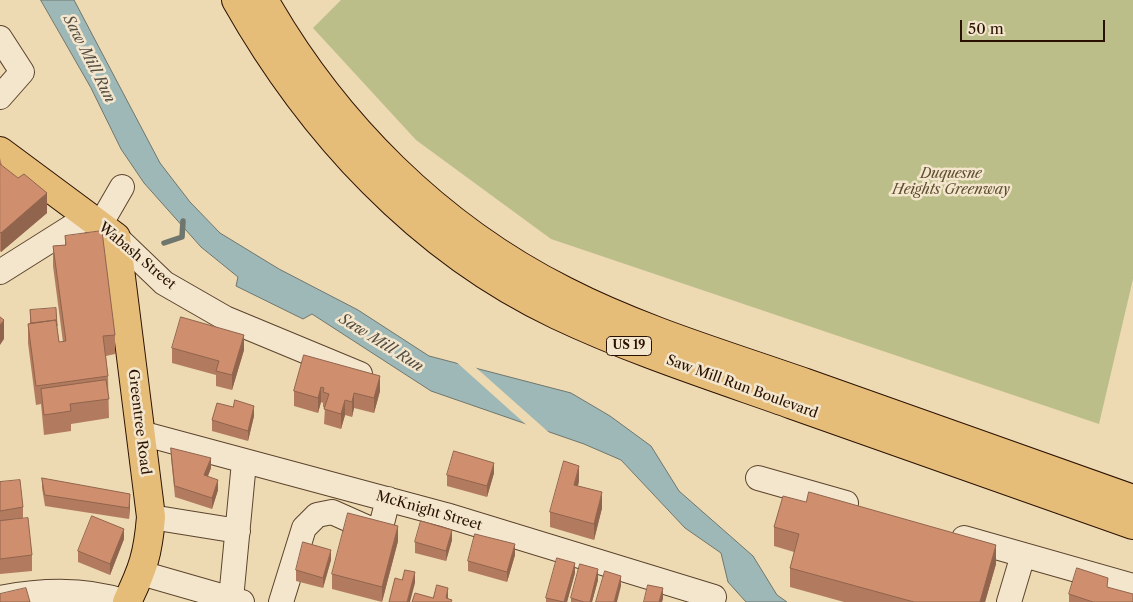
<!DOCTYPE html>
<html>
<head>
<meta charset="utf-8">
<style>
  body { margin:0 }
  #map { position:relative; width:1133px; height:602px; overflow:hidden; background:#edd9b2; font-family:"Libre Caslon Text",serif }
  canvas { display:block }
  .scale { position:absolute; left:960px; top:20px; width:145px; height:22px; box-sizing:border-box; border:2px solid #2b1200; border-top:0; padding-left:6px; font-size:15px; line-height:18px; white-space:nowrap; color:#2b1200; -webkit-text-stroke:4px #f3e6cd; paint-order:stroke }
</style>
</head>
<body>
<div id="map">
<canvas width="1133" height="602"></canvas>
<div class="scale">50 m</div>
</div>
<script>
const context = document.querySelector('canvas').getContext('2d');
context.lineJoin = 'round';
function fillPath(path, color) { context.fillStyle = color; context.fill(path, 'evenodd'); }
function trace(path, color, width, dash) { context.strokeStyle = color; context.lineWidth = width; context.lineCap = dash ? 'butt' : 'round'; context.setLineDash(dash || []); context.stroke(path); }
function label(font, color, halo, rows, align = 'center') {
  context.font = font + ' "Libre Caslon Text",serif'; context.lineWidth = 5; context.setLineDash([]); context.textBaseline = 'middle'; context.strokeStyle = halo; context.fillStyle = color; for (const [text, x, y, turn = 0] of rows) {
    context.save(); context.translate(x, y); context.rotate((+turn || 0) * Math.PI / 180); context.textAlign = isNaN(turn) ? turn : align; if (halo) context.strokeText(text, 0, 0); context.fillText(text, 0, 0); context.restore();
  }
}
fillPath(new Path2D(`
  M341,0h792v279l-34,145 -548,-185 -135,-99 -103,-112z`), '#bcbe8a');
const water = new Path2D(`
  M41,0h33l86,163 30,39 30,31 59,36 79,41 71,46 142,37 39,23 41,30 28,45 74,65 24,39 10,7h-41l-18,-20 -7,-29 -36,-25 -64,-68 -37,-16 -153,-53 -119,-77 -9,5 -67,-33 2,-9 -37,-30 -57,-64 -23,-34 -30,-61z`);
fillPath(water, '#9db8b6');
trace(water, '#6f766d', 1);
fillPath(new Path2D(`
  M454,360l19,5 81,72 -22,-7z`), '#edd9b2');
trace(new Path2D(`
  M164,243l18,-6 1,-16`), '#6f766d', 5.5);
const minor = new Path2D(`
  M0,38l22,34 -22,25
  M100,225l22,-38
  M116,237l48,46 61,35 135,56
  M0,272l89,-56
  M141,433l305,82 268,82
  M758,478l88,25
  M151,517l87,14
  M964,538l169,48
  M141,573l101,29
  M0,598c42,-8 85,-10 125,4
  M231,599l13,-137
  M281,602l23,-74 13,-13 15,-3 36,16h10l4,-5 6,-24
  M1009,602l14,-47`);
const major = new Path2D(`
  M0,151l116,86 35,280c-3,37 -8,52 -24,85`);
const highway = new Path2D(`
  M236,0c74,131 183,250 321,315 76,36 157,62 236,90 114,40 227,80 340,120
  M264,0c70,123 174,227 301,291 76,39 161,64 241,92 109,39 218,77 327,116`);
trace(minor, '#5c442c', 26);
trace(major, '#2b1200', 30);
trace(highway, '#2b1200', 30);
trace(minor, '#f3e6cd', 24);
trace(major, '#e6bc79', 28);
trace(highway, '#e6bc79', 28);
fillPath(new Path2D(`
  M0,158l2,8 45,47 -46,39 -1,-1z
  M65,236l50,99v19l-9,2 2,20 1,42 -38,6v7l-27,4 -3,-31 -5,1 -8,-62v-19l2,-1v-13l27,16 2,16h4l-10,-76v-20l12,-1z
  M172,348l72,2 -12,40 -16,-4v-11l-44,-12z
  M304,355l76,36 -6,22 -20,-5 -2,9 -7,-2 -4,14 -17,-5 1,-16 -2,-1v-4l-2,-1 -3,11 -24,-7v-15z
  M254,416l-6,25 -36,-10v-11z
  M171,448l40,20 -3,8 10,14 -6,19 -37,-12 -4,-39z
  M494,473l-7,24 -40,-11v-11z
  M42,478l88,27 -1,14 -84,-13 -3,-18z
  M579,481l-1,5 24,22 -8,32 -44,-13v-15z
  M0,482l23,25v11l-14,2 23,35v16l-32,3z
  M806,502l190,62 -11,38h-141l-54,-15v-19l4,-16 -20,-6v-19z
  M124,539l-14,36 -32,-13v-11z
  M452,540l-6,21 -31,-8v-11z
  M398,541l-16,61 -50,-13v-15z
  M515,555l-8,27 -39,-11v-10z
  M331,560l-8,28 -27,-7v-11z
  M575,573l-8,29h-21v-4z
  M598,580l-6,22h-21v-4z
  M1108,587l25,15h-64v-8z`), '#b27b5f');
fillPath(new Path2D(`
  M47,193v20l-46,39v-19z
  M4,320v19l-4,6v-20z
  M244,335v15l-12,40v-15z
  M380,376v15l-6,22v-15z
  M321,387v15l-3,11v-15z
  M354,393v15l-2,9v-15z
  M345,400v15l-4,14v-15z
  M254,406v10l-6,25v-10z
  M211,458v10l-7,18v-11z
  M494,463v10l-7,24v-11z
  M579,466v15l-5,19v-15z
  M218,480v10l-6,19v-11z
  M602,492v16l-8,32v-16z
  M130,494v11l-1,14v-11z
  M398,526v15l-16,61v-15z
  M124,529v10l-14,36v-11z
  M452,530v10l-6,21v-10z
  M515,544v11l-8,27v-10z
  M996,545v19l-11,38h-5z
  M331,550v10l-8,28v-10z
  M575,563v10l-8,29h-3z
  M598,569v11l-6,22h-2z
  M415,572v11l-5,19h-3z
  M621,576v10l-4,16h-3z
  M448,588v11l-2,-1z
  M663,588v11l-1,3h-3z`), '#91644d');
const building = new Path2D(`
  M0,164l18,14 6,-4 23,19 -46,40 -1,-1z
  M102,231l13,104 -12,1 5,40 -72,10 -8,-62 28,-4 3,22 7,-1 -13,-95 13,-1 -1,-9z
  M56,308l1,18 -1,-6 -25,3 -1,-13z
  M0,317l4,3 -4,5z
  M181,317l63,18 -12,40 -16,-4 3,-10 -47,-13z
  M304,355l76,21 -6,22 -20,-5 -2,9 -7,-2 -4,14 -17,-5 5,-15 -6,-2 1,-4 -3,-1 -3,11 -24,-7z
  M106,380l3,19 -39,5 1,7 -27,4 -3,-26z
  M235,400l19,6 -6,25 -36,-11 5,-17 16,4z
  M171,448l40,10 -7,17 14,5 -6,18 -37,-12z
  M454,451l40,12 -7,23 -40,-11z
  M564,461l15,5 -5,19 28,7 -8,32 -44,-12z
  M42,478l88,16 -1,14 -84,-13z
  M20,480l3,27 -23,4v-29z
  M809,492l187,53 -16,57h-66l-124,-34 9,-34 -25,-7 9,-31 23,6z
  M348,513l50,13 -16,61 -50,-13z
  M92,516l32,13 -14,35 -32,-13z
  M28,518l4,37 -32,4v-38z
  M421,521l31,9 -6,21 -31,-9z
  M475,534l40,10 -8,28 -39,-11z
  M303,542l28,8 -8,28 -27,-8z
  M557,558l18,5 -11,39 -18,-4z
  M580,564l18,5 -8,33h-6l-13,-4z
  M1077,568l31,10 -1,9 26,7v8h-40l-24,-8z
  M405,570l10,2 -8,30h-18l6,-24 7,2z
  M605,571l16,5 -7,26h-18z
  M437,585l11,3 -2,10 6,2 -1,2h-39l3,-9 18,5z
  M648,585l15,3 -4,14h-15z
  M26,588l4,14h-30v-8z`);
fillPath(building, '#cf8f6e');
trace(building, '#91644d', 1);
for (const [x, y, w] of [
  [629,346,45]
]) { const box = new Path2D(); box.roundRect(x - w / 2, y - 9.5, w, 19, 4); context.fillStyle = '#f3e6cd'; context.fill(box); trace(box, '#2b1200', 1); }
label('bold 12px', '#2b1200', null, [
  ["US 19",629,346]
]);
label('italic 14px', '#5e4e30', '#f3e6cd', [
  ["Duquesne",951,174],
  ["Heights Greenway",951,190]
]);
label('14px', '#2b1200', '#f3e6cd', [
  ["Wabash Street",137,256,40],
  ["Saw Mill Run Boulevard",742,387,20],
  ["Greentree Road",139,422,83],
  ["McKnight Street",429,511,16]
]);
label('italic 15px', '#534c40', '#f3e6cd', [
  ["Saw Mill Run",89,59,63],
  ["Saw Mill Run",381,343,32]
]);
</script>
</body>
</html>
